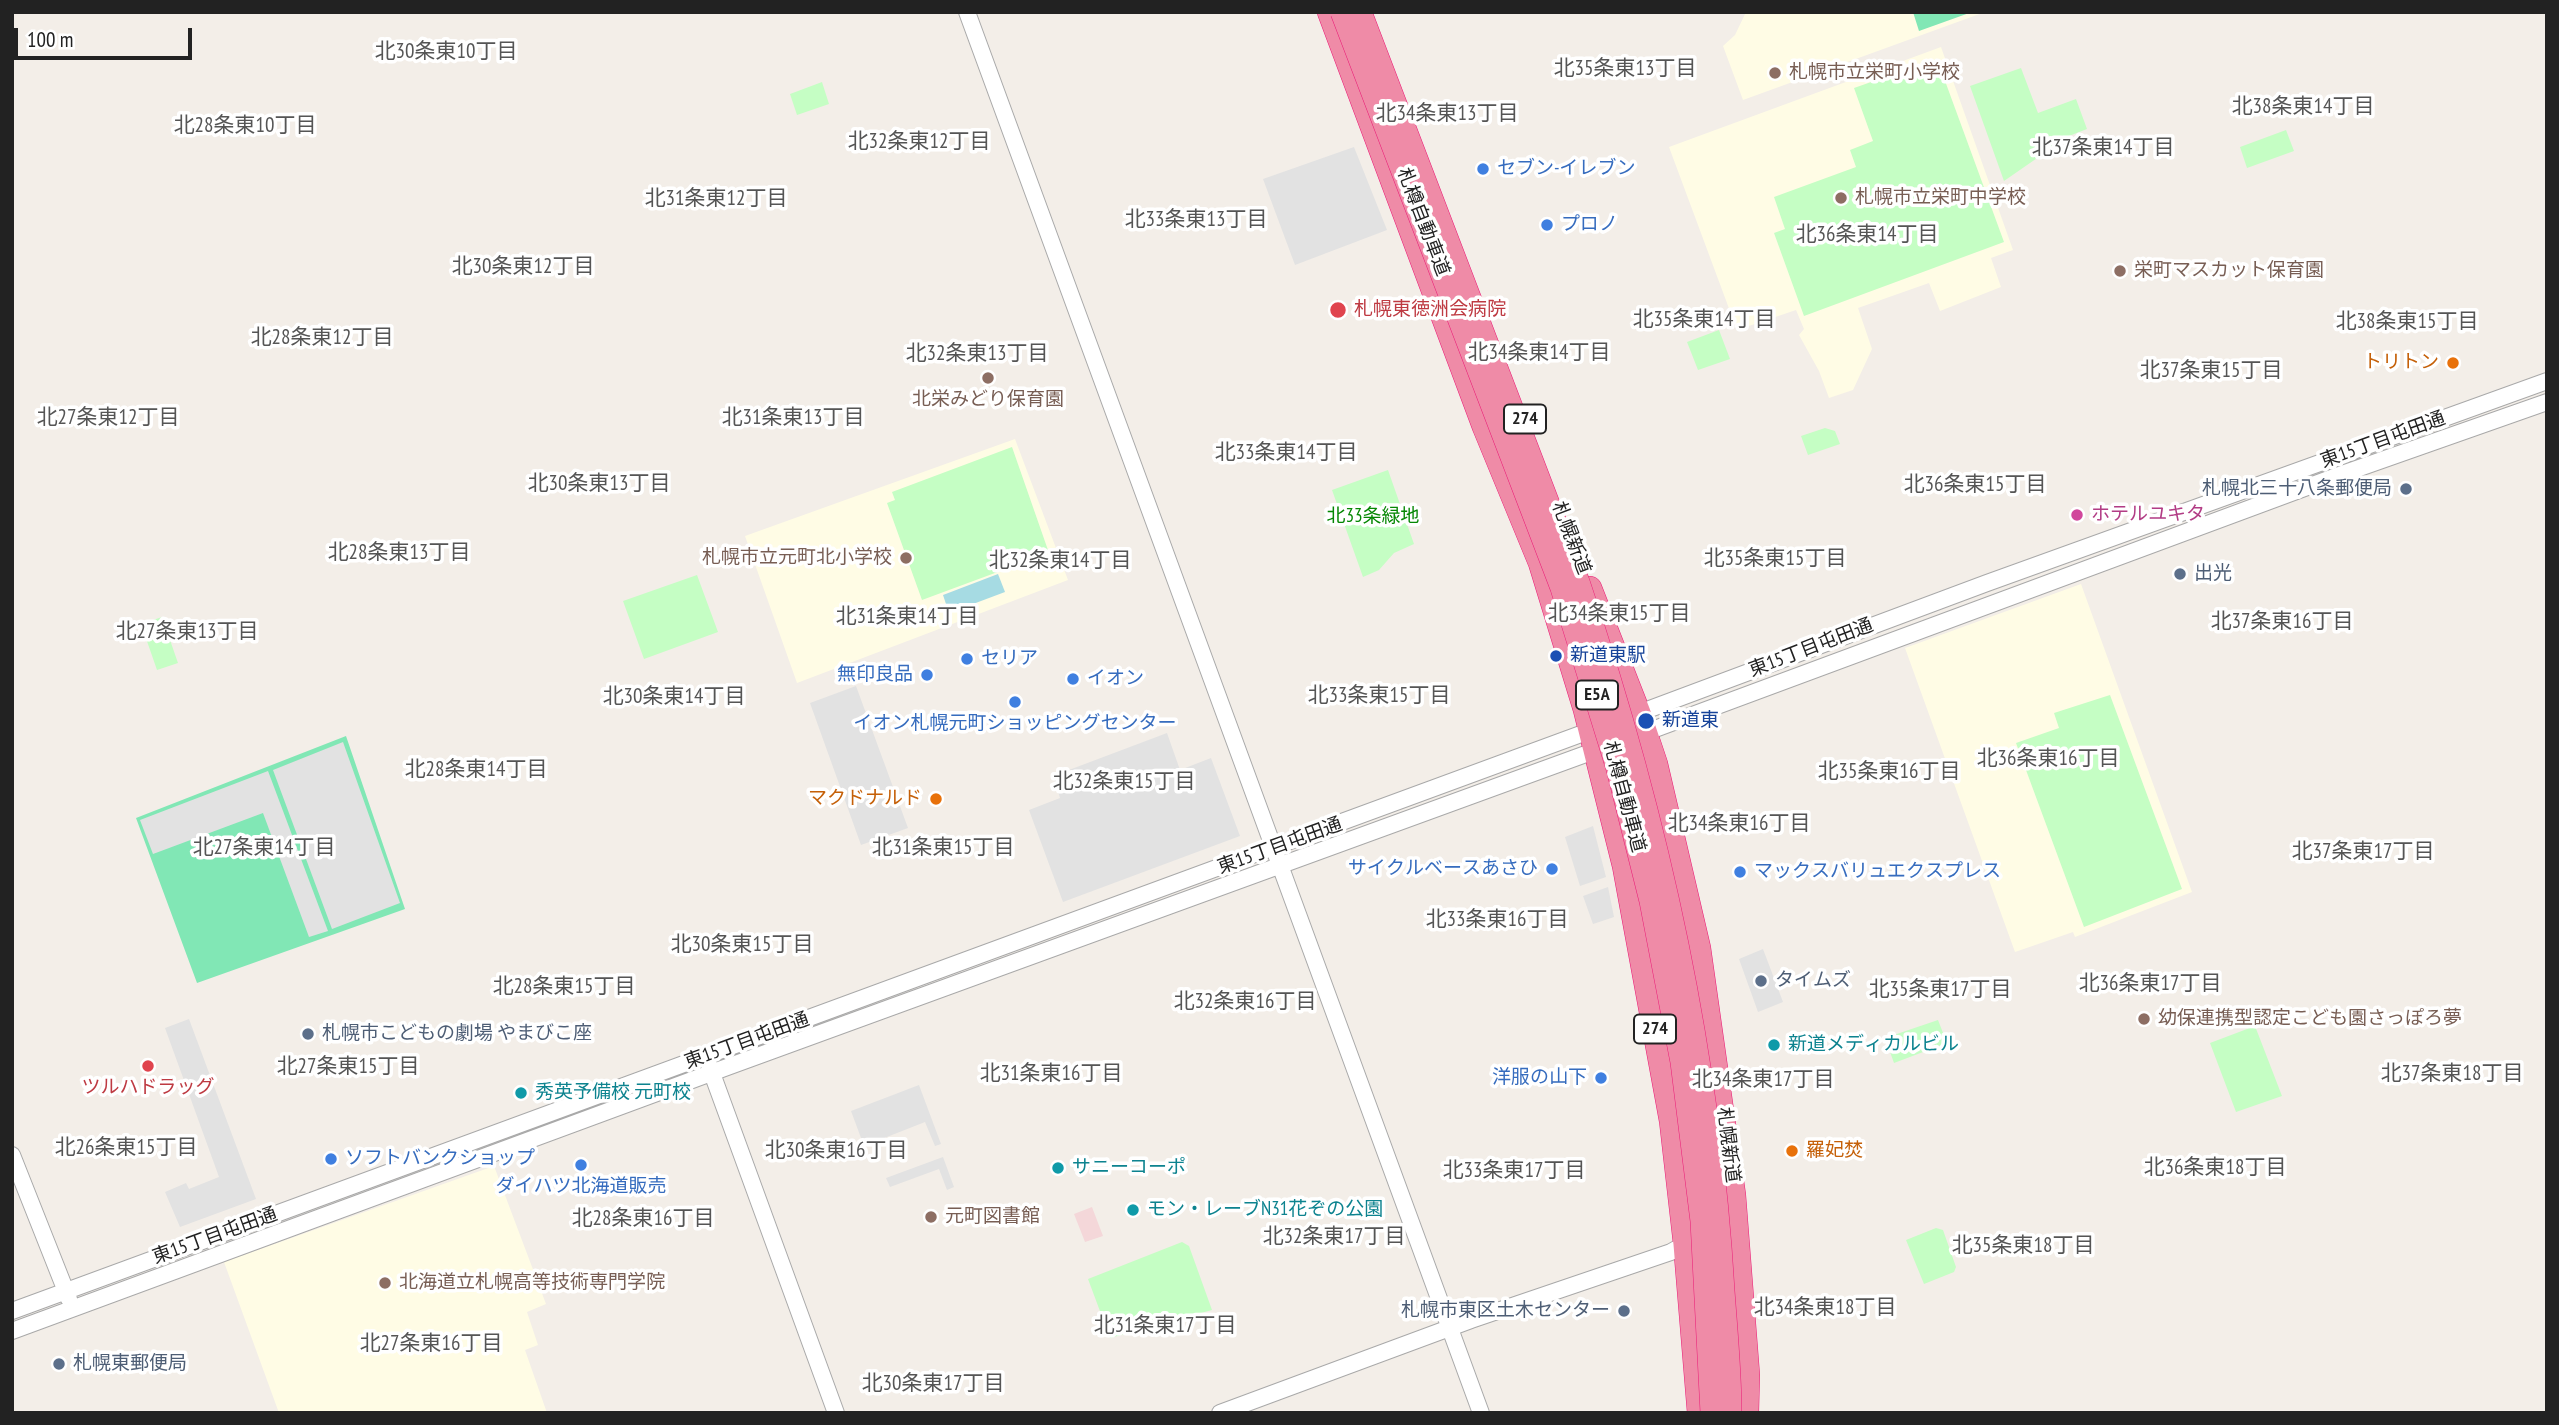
<!DOCTYPE html>
<html>
<head>
<meta charset="utf-8">
<style>
  body { margin:0 }
  #map { position:relative; width:2559px; height:1425px; overflow:hidden; background:#f3eee8; font-family:"PT Sans Narrow",sans-serif }
  canvas { display:block }
  .frame { position:absolute; inset:0; border:14px solid #222; pointer-events:none }
  .scale { position:absolute; left:14px; top:28px; width:178px; height:32px; box-sizing:border-box; border:4px solid #222; border-top:0; padding-left:9px; font-size:21px; line-height:24px; white-space:nowrap; color:#222; -webkit-text-stroke:5px #fff; paint-order:stroke }
</style>
</head>
<body>
<div id="map">
<canvas width="2559" height="1425"></canvas>
<div class="frame"></div>
<div class="scale">100 m</div>
</div>
<script>
const context = document.querySelector('canvas').getContext('2d');
context.lineJoin = 'round';
function fillPath(path, color) { context.fillStyle = color; context.fill(path, 'evenodd'); }
function trace(path, color, width, dash) { context.strokeStyle = color; context.lineWidth = width; context.lineCap = dash ? 'butt' : 'round'; context.setLineDash(dash || []); context.stroke(path); }
function label(font, color, halo, rows, align = 'center') {
  context.font = font + ' "PT Sans Narrow","Noto Sans JP",sans-serif'; context.lineWidth = 7; context.setLineDash([]); context.textBaseline = 'middle'; context.strokeStyle = halo; context.fillStyle = color; for (const [text, x, y, turn = 0] of rows) {
    context.save(); context.translate(x, y); context.rotate((+turn || 0) * Math.PI / 180); context.textAlign = isNaN(turn) ? turn : align; if (halo) context.strokeText(text, 0, 0); context.fillText(text, 0, 0); context.restore();
  }
}
fillPath(new Path2D(`
  M1092,1207l11,29 -18,6 -11,-28z`), '#f4d7d9');
fillPath(new Path2D(`
  M1746,12h239l-242,88 -20,-54 12,-11z
  M1941,47l72,203 -22,8 10,29 -61,24 -11,-28 -71,25 14,41 -19,41 -24,8 -10,-27 -20,-36 5,-6 -8,-19 -59,20 -68,-183z
  M1015,439l53,141 -271,103 -52,-147z
  M2081,584l111,308 -117,45 -2,-5 -58,20 -110,-304z
  M494,1166l52,138 -19,8 11,33 -13,5 22,63h-268l-55,-151z`), '#fffce5');
fillPath(new Path2D(`
  M1937,59l67,183 -200,74 -30,-83 11,-4 -11,-32 82,-30 -6,-17 23,-9 -19,-53z
  M2021,68l17,45 38,-14 11,30 -18,7 -65,45 -34,-95z
  M822,82l7,22 -32,11 -7,-21z
  M2286,130l8,21 -47,17 -7,-21z
  M1719,330l11,29 -32,11 -11,-28z
  M1825,428l10,3 5,13 -32,11 -7,-19z
  M1012,447l37,106 -127,47 -35,-97 8,-3 -3,-8z
  M1388,470l26,74 -20,9 -15,17 -16,7 -31,-87z
  M697,575l21,57 -74,27 -21,-58z
  M162,617l16,46 -21,7 -16,-46z
  M2110,695l72,194 -98,38 -68,-184 43,-15 -5,-15z
  M1938,1020l9,23 -53,20 -9,-25z
  M2255,1026l27,70 -46,16 -26,-69z
  M1936,1228l7,2 13,37 -2,5 -30,12 -18,-44z
  M1182,1242l7,4 23,64 -102,28 -22,-59z`), '#c5fec4');
fillPath(new Path2D(`
  M1913,12h59l-53,19z
  M346,736l59,173 -208,74 -61,-165z`), '#81e7b5');
fillPath(new Path2D(`
  M1354,147l33,83 -92,35 -32,-86z
  M856,686l52,142 -47,17 -51,-142z
  M1167,733l13,37 31,-12 29,78 -177,66 -34,-92 31,-12 -7,-22z
  M343,742l57,161 -68,26 -59,-159z
  M268,771l60,160 -19,6 -46,-124 -110,41 -13,-34z
  M1593,826l13,51 -26,9 -15,-49z
  M1608,887l6,30 -21,7 -10,-28z
  M1763,949l20,53 -25,10 -19,-53z
  M189,1019l67,180 -76,28 -15,-35 21,-9 3,6 30,-12 -54,-149z
  M919,1085l22,59 -6,2 -10,-24 -61,24 -13,-35z
  M943,1157l11,30 -7,3 -8,-21 -49,18 -4,-9z`), '#e2e2e2');
fillPath(new Path2D(`
  M998,574l7,18 -56,21 -6,-18z`), '#a6dbe3');
const minor = new Path2D(`
  M967,12l514,1401
  M1631,716l356,-133 560,-202
  M1636,736l709,-263 202,-71
  M709,1065l127,348
  M12,1155l57,144
  M12,1311l1588,-584
  M12,1331l718,-265 875,-319
  M1220,1413l251,-93 200,-68 14,-8`);
const highway = new Path2D(`
  M1329,12l155,415 56,136 45,147 39,156 47,255 14,123 14,169
  M1590,588l49,125 17,51 43,184 35,247 14,180 -1,38`);
trace(minor, '#a9a9a9', 18);
trace(highway, '#ea1c77', 24);
trace(minor, '#fff', 16);
trace(highway, '#ef8ba7', 23);
const highwayBridge = new Path2D(`
  M1342,12l220,576 56,181 33,132 31,161 20,159 10,192
  M1360,12l218,570c78,230 131,467 145,709 3,41 7,81 7,122`);
trace(highwayBridge, '#ea1c77', 24, []);
trace(highwayBridge, '#ef8ba7', 23);
for (const [x, y, r, color] of [
  [1775,73,7,"#8d6e63"],
  [1483,169,7,"#3f7fe0"],
  [1841,198,7,"#8d6e63"],
  [1547,225,7,"#3f7fe0"],
  [2120,271,7,"#8d6e63"],
  [1338,310,9,"#e0444e"],
  [2453,363,7,"#e8710a"],
  [988,378,7,"#8d6e63"],
  [2406,489,7,"#5c6f8a"],
  [2077,515,7,"#d1479c"],
  [906,558,7,"#8d6e63"],
  [2180,574,7,"#5c6f8a"],
  [1556,656,7,"#1a4fb4"],
  [967,659,7,"#3f7fe0"],
  [927,675,7,"#3f7fe0"],
  [1073,679,7,"#3f7fe0"],
  [1015,702,7,"#3f7fe0"],
  [1646,721,9,"#1a4fb4"],
  [936,799,7,"#e8710a"],
  [1552,869,7,"#3f7fe0"],
  [1740,872,7,"#3f7fe0"],
  [1761,981,7,"#5c6f8a"],
  [2144,1019,7,"#8d6e63"],
  [308,1034,7,"#5c6f8a"],
  [1774,1045,7,"#0f9aa8"],
  [148,1066,7,"#e0444e"],
  [1601,1078,7,"#3f7fe0"],
  [521,1093,7,"#0f9aa8"],
  [1792,1151,7,"#e8710a"],
  [331,1159,7,"#3f7fe0"],
  [581,1165,7,"#3f7fe0"],
  [1058,1168,7,"#0f9aa8"],
  [1133,1210,7,"#0f9aa8"],
  [931,1217,7,"#8d6e63"],
  [385,1283,7,"#8d6e63"],
  [1624,1311,7,"#5c6f8a"],
  [59,1364,7,"#5c6f8a"]
]) { const dot = new Path2D(); dot.arc(x, y, r, 0, 2 * Math.PI); context.fillStyle = color; context.fill(dot); trace(dot, '#fff', 2.5); }
for (const [x, y, w] of [
  [1525,419,42],
  [1597,695,42],
  [1655,1029,42]
]) { const box = new Path2D(); box.roundRect(x - w / 2, y - 14.5, w, 29, 5); context.fillStyle = '#fff'; context.fill(box); trace(box, '#222', 2); }
label('bold 18px', '#222', null, [
  ["274",1525,419],
  ["E5A",1597,695],
  ["274",1655,1029]
]);
label('19px', '#785e54', '#fff', [
  ["札幌市立栄町小学校",1789,73],
  ["札幌市立栄町中学校",1855,198],
  ["栄町マスカット保育園",2134,271],
  ["北栄みどり保育園",988,400,"center"],
  ["札幌市立元町北小学校",892,558,"right"],
  ["幼保連携型認定こども園さっぽろ夢",2158,1019],
  ["元町図書館",945,1217],
  ["北海道立札幌高等技術専門学院",399,1283]
], 'left');
label('19px', '#366cbe', '#fff', [
  ["セブン-イレブン",1497,169],
  ["プロノ",1561,225],
  ["セリア",981,659],
  ["無印良品",913,675,"right"],
  ["イオン",1087,679],
  ["イオン札幌元町ショッピングセンター",1015,724,"center"],
  ["サイクルベースあさひ",1538,869,"right"],
  ["マックスバリュエクスプレス",1754,872],
  ["洋服の山下",1587,1078,"right"],
  ["ソフトバンクショップ",345,1159],
  ["ダイハツ北海道販売",581,1187,"center"]
], 'left');
label('19px', '#222', '#fff', [
  ["札樽自動車道",1423,222,69],
  ["東15丁目屯田通",2383,440,-20],
  ["札幌新道",1571,538,69],
  ["東15丁目屯田通",1811,648,-21],
  ["札樽自動車道",1624,797,75],
  ["東15丁目屯田通",1280,846,-20],
  ["東15丁目屯田通",747,1041,-20],
  ["札幌新道",1728,1145,83],
  ["東15丁目屯田通",215,1236,-20]
]);
label('19px', '#be3a42', '#fff', [
  ["札幌東徳洲会病院",1354,310],
  ["ツルハドラッグ",148,1088,"center"]
], 'left');
label('19px', '#c56008', '#fff', [
  ["トリトン",2439,363],
  ["マクドナルド",922,799],
  ["羅妃焚",1806,1151,"left"]
], 'right');
label('19px', '#4e5e75', '#fff', [
  ["札幌北三十八条郵便局",2392,489,"right"],
  ["出光",2194,574],
  ["タイムズ",1775,981],
  ["札幌市こどもの劇場 やまびこ座",322,1034],
  ["札幌市東区土木センター",1610,1311,"right"],
  ["札幌東郵便局",73,1364]
], 'left');
label('19px', '#b23c85', '#fff', [
  ["ホテルユキタ",2091,515]
], 'left');
label('19px', '#058703', '#fff', [
  ["北33条緑地",1373,517]
]);
label('19px', '#164399', '#fff', [
  ["新道東駅",1570,656],
  ["新道東",1662,721]
], 'left');
label('19px', '#0d838f', '#fff', [
  ["新道メディカルビル",1788,1045],
  ["秀英予備校 元町校",535,1093],
  ["サニーコーポ",1072,1168],
  ["モン・レーブN31花ぞの公園",1147,1210]
], 'left');
label('21px', '#555', '#fff', [
  ["北30条東10丁目",446,52],
  ["北35条東13丁目",1625,69],
  ["北38条東14丁目",2303,107],
  ["北34条東13丁目",1447,114],
  ["北28条東10丁目",245,126],
  ["北32条東12丁目",919,142],
  ["北37条東14丁目",2103,148],
  ["北31条東12丁目",716,199],
  ["北33条東13丁目",1196,220],
  ["北36条東14丁目",1867,235],
  ["北30条東12丁目",523,267],
  ["北35条東14丁目",1704,320],
  ["北38条東15丁目",2407,322],
  ["北28条東12丁目",322,338],
  ["北34条東14丁目",1539,353],
  ["北32条東13丁目",977,354],
  ["北37条東15丁目",2211,371],
  ["北27条東12丁目",108,418],
  ["北31条東13丁目",793,418],
  ["北33条東14丁目",1286,453],
  ["北30条東13丁目",599,484],
  ["北36条東15丁目",1975,485],
  ["北28条東13丁目",399,553],
  ["北35条東15丁目",1775,559],
  ["北32条東14丁目",1060,561],
  ["北34条東15丁目",1619,614],
  ["北31条東14丁目",907,617],
  ["北37条東16丁目",2282,622],
  ["北27条東13丁目",187,632],
  ["北33条東15丁目",1379,696],
  ["北30条東14丁目",674,697],
  ["北36条東16丁目",2048,759],
  ["北28条東14丁目",476,770],
  ["北35条東16丁目",1889,772],
  ["北32条東15丁目",1124,782],
  ["北34条東16丁目",1739,824],
  ["北27条東14丁目",264,848],
  ["北31条東15丁目",943,848],
  ["北37条東17丁目",2363,852],
  ["北33条東16丁目",1497,920],
  ["北30条東15丁目",742,945],
  ["北36条東17丁目",2150,984],
  ["北28条東15丁目",564,987],
  ["北35条東17丁目",1940,990],
  ["北32条東16丁目",1245,1002],
  ["北27条東15丁目",348,1067],
  ["北31条東16丁目",1051,1074],
  ["北37条東18丁目",2452,1074],
  ["北34条東17丁目",1763,1080],
  ["北26条東15丁目",126,1148],
  ["北30条東16丁目",836,1151],
  ["北36条東18丁目",2215,1168],
  ["北33条東17丁目",1514,1171],
  ["北28条東16丁目",643,1219],
  ["北32条東17丁目",1334,1237],
  ["北35条東18丁目",2023,1246],
  ["北34条東18丁目",1825,1308],
  ["北31条東17丁目",1165,1326],
  ["北27条東16丁目",431,1344],
  ["北30条東17丁目",933,1384]
]);
</script>
</body>
</html>
